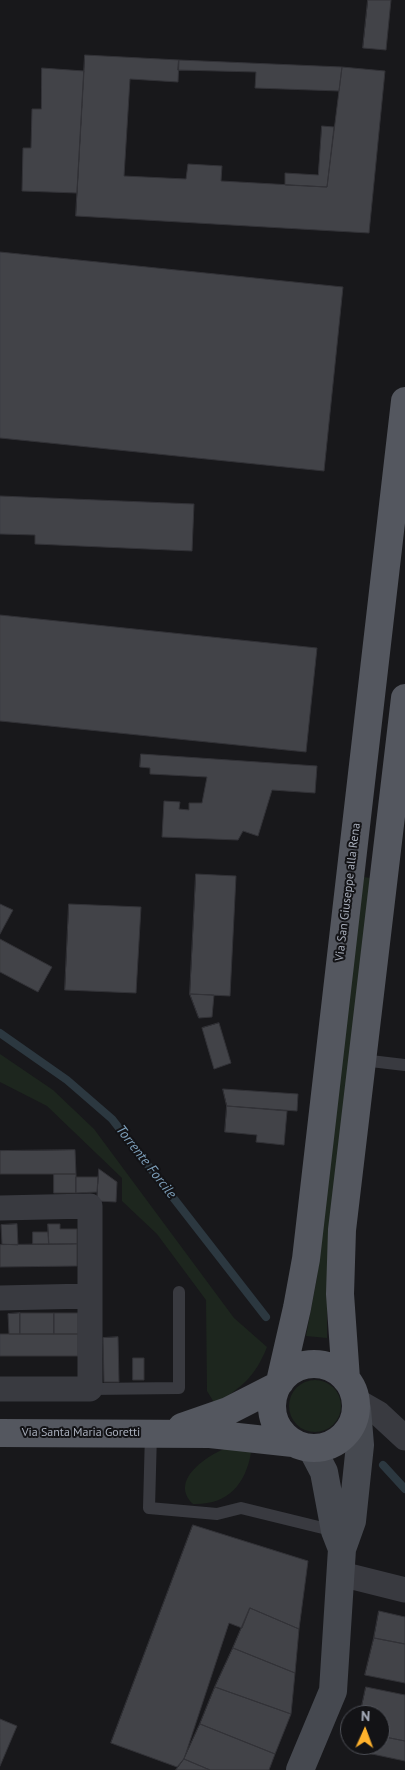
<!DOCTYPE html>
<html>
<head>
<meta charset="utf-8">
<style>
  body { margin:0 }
  #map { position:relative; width:405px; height:1770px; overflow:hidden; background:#18181b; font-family:"PT Sans",sans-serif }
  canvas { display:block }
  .north { position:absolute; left:340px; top:1705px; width:50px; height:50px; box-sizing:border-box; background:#131316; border:1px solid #4f5158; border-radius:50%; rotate:2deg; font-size:14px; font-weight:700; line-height:20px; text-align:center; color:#a9afbc }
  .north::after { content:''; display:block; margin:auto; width:18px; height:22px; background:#ffb22c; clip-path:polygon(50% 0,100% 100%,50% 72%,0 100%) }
</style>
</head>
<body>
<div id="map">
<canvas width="405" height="1770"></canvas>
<div class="north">N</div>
</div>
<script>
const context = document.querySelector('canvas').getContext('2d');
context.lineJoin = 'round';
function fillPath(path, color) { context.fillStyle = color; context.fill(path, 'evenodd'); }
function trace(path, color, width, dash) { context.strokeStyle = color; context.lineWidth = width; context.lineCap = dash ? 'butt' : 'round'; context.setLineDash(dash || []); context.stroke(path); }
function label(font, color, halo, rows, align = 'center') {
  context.font = font + ' "PT Sans",sans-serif'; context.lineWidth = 4; context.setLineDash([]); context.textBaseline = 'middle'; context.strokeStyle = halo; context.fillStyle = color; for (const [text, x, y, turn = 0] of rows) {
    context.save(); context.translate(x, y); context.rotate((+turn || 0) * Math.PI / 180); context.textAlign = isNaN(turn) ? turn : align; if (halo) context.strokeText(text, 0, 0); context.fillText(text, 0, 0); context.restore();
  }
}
fillPath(new Path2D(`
  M363,877l8,1 -44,400v60l-21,-2 11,-59z
  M0,1054l53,36 41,39 140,189 33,29c-12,30 -25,40 -52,57l-8,-13 -1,-91 -49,-66 -35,-33v-23l-75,-72 -47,-24z
  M289 1406a26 26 0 1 1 52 0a26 26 0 1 1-52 0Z
  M232,1446l14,1 5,6c-6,32 -23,52 -58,51 -26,-25 19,-52 39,-58z`), '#1d261e');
trace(new Path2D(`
  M0,1033l67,47 45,39 154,198
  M383,1465l22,24`), '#2c3840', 8);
const building = new Path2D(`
  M368,0h23l-5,50 -23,-2z
  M85,55l94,5 -1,22 -48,-3 -6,97 62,3 2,-15 34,2 -1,15 106,6 15,-120 43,4 -16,162 -293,-17z
  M179,60l163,7 -3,24 -84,-3 1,-16 -78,-2z
  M42,68l42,3 -7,122 -55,-2 1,-43h8l1,-39h9z
  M322,126l12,1 -7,60 -42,-2v-12l33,2z
  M0,252l343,35 -19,184 -324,-33z
  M0,496l194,8 -2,47 -157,-7v-9l-35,-1z
  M0,615l317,33 -11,104 -306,-31z
  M141,754l176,12 -2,27 -43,-3 -14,46 -15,-5 -5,9 -76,-3 2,-36 16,1 -1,7 10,1v-7h13l5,-26 -57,-3v-6l-10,-1z
  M196,874l40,2 -6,120 -40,-2z
  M0,904l13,6 -13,24z
  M69,904l72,3 -5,86 -71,-3z
  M0,939l52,28 -14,25 -38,-20z
  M190,994l24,1 -2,22 -13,1z
  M219,1023l12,40 -17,6 -12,-41z
  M223,1089l75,5 -1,17 -70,-5z
  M227,1106l60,5 -3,34 -28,-3 1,-7 -32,-3z
  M75,1150l1,24h-76v-23z
  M99,1169l18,13 -1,20 -19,-1z
  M54,1174h22v19h-22z
  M76,1177h22l-1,15 -21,1z
  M17,1224l1,21 -16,-1 -1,-19z
  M48,1224h12v5h17v15h-28z
  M33,1232h15l1,12h-16z
  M77,1244v22l-77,1v-22z
  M20,1313h34v21h-34z
  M20,1313v21h-11l-1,-20z
  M54,1313h24v21h-24z
  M0,1334h78v22h-78z
  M118,1337l1,45h-15l-1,-44z
  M133,1358h11v22h-11z
  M193,1525l115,36 -9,68 -49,-21 -8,20 -13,-5 -45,136 -7,8 -66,-24z
  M250,1608l49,21 -4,44 -62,-25z
  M379,1611l26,6v27l-31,-6z
  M374,1638l31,6v39l-40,-8z
  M233,1648l62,25 -4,41 -76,-27z
  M215,1687l76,27 -16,40 -75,-30z
  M366,1687l39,8v46l-25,-5v-21h-20z
  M0,1719l17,7 -17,40z
  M200,1724l75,30 -6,16h-59l-26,-11z
  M380,1736l25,5v20l-52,-11 1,-5h26z
  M184,1759l26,11h-34z`);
fillPath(building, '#424348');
trace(building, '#323237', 1);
trace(new Path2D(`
  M362,1060l43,5
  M90,1389l89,-1v-96
  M151,1433l-2,75 68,6 24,-6 94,23`), '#393a40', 12);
trace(new Path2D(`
  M0,1208l90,-2v183h-90
  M0,1298l89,-2
  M357,1401l21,12 27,25
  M341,1574l64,16`), '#393a40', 25);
trace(new Path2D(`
  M312,1449l12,23 11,59 7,18
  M300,1770l33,-79 9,-142 10,-28 8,-76 -3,-36`), '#464950', 28);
trace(new Path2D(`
  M272 1406a42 42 0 1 1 84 0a42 42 0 1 1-84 0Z
  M346,1379l-6,-85 2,-64 63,-532
  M280,1382l17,-74 9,-49 99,-858
  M182,1427l46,-16 49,-25
  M0,1433l210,1 83,9`), '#54575f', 28);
label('12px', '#a9afbc', '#131316', [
  ["Via San Giuseppe alla Rena",348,892,-83],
  ["Via Santa Maria Goretti",81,1433]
]);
label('italic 14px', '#7d9fba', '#131316', [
  ["Torrente Forcile",146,1162,52]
]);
</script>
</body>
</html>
